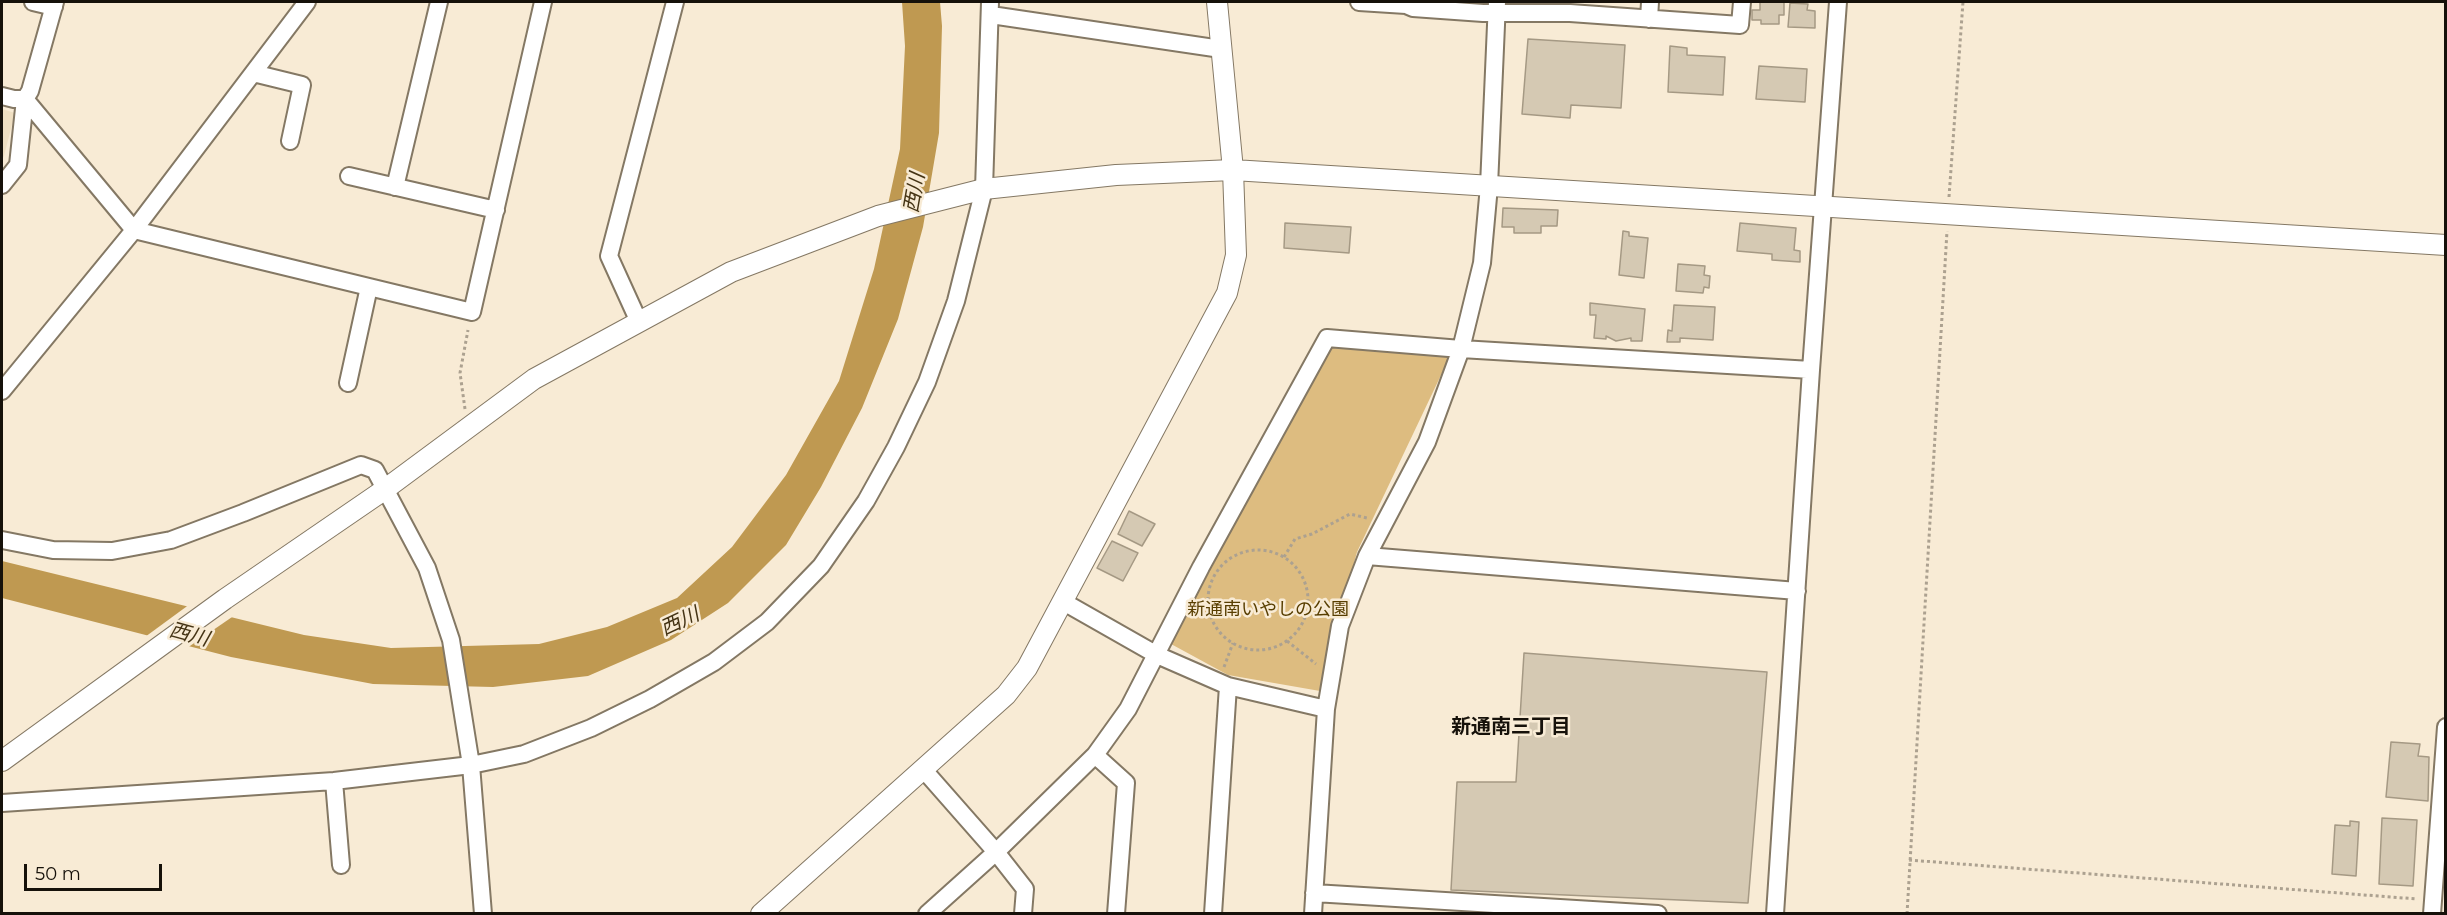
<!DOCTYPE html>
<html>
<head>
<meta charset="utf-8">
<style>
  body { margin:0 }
  #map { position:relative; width:2447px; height:915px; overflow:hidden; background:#f8ebd5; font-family:Montserrat,sans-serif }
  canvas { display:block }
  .frame { position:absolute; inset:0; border:3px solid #16110a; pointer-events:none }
  .scale { position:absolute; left:24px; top:864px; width:138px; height:27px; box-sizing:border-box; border:3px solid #16110a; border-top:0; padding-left:8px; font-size:18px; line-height:21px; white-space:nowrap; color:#16110a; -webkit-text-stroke:4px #f8ebd5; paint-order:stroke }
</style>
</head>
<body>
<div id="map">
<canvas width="2447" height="915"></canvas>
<div class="frame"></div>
<div class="scale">50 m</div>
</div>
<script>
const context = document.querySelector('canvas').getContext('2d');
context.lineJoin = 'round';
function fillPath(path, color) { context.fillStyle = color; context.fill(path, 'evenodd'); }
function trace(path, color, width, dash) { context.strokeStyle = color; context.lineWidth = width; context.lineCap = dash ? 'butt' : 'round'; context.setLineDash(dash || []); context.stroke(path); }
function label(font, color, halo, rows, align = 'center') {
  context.font = font + ' Montserrat,"Noto Sans JP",sans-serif'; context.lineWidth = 5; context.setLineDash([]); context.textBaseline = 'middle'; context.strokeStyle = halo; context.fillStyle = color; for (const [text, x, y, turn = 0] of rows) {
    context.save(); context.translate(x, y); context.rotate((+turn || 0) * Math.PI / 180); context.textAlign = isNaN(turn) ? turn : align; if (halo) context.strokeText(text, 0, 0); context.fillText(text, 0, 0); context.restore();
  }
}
fillPath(new Path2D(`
  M2,109l13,4 -11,43 -2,4z`), '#efdfc2');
fillPath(new Path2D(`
  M1330,344l121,10 -94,198 -37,139 -92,-16 -57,-31z`), '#ddbc80');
fillPath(new Path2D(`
  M902,2h38l2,24 -3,107 -16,94 -25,92 -36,89 -41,79 -35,58 -58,58 -57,37 -83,36 -95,11 -120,-3 -142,-27 -229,-59v-37l302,74 87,13 148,-4 68,-17 70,-29 55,-51 54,-72 53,-94 35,-112 26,-120 5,-103z`), '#bf9951');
fillPath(new Path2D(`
  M190,604l45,11 -48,33 -42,-11z`), '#f8ebd5');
const building = new Path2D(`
  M1760,2h24v13h-5v9h-18v-4h-9v-10h8z
  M1790,3l18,1 -1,6 8,1v17l-27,-1z
  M1528,39l97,6 -4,63 -50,-3 -1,13 -48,-4z
  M1670,46l17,2v7l38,2 -2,38 -55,-3z
  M1759,66l48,3 -2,33 -49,-3z
  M1503,208l55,2 -1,16h-16v7h-27v-6h-12z
  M1285,223l66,4 -2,26 -65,-5z
  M1740,223l56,5 -2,22 6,1v11l-28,-2v-6l-35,-3z
  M1623,231l6,1v4l19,2 -4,40 -25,-3z
  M1678,264l27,2 -1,9 6,1 -1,12 -5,-1 -1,6 -27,-2z
  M1590,303l55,6 -3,32h-11v-3l-15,3 -10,-5v3l-12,-1 2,-23h-6z
  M1674,305l41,2 -2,33 -33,-2v4h-13l1,-12 4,1z
  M1129,511l26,13 -13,22 -24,-12z
  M1112,541l26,12 -15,28 -26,-13z
  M1524,653l243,19 -19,231 -297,-13 6,-108h59z
  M2391,742l29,2 -2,12 11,1 -1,44 -42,-4z
  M2382,818l35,2 -4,66 -34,-2z
  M2350,821l9,1 -3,54 -24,-2 3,-49 15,1z`);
fillPath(building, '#d5c9b3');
trace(building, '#a59984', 1.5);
const minor = new Path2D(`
  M33,2l21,5
  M1359,2l47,3 7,3 70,5h87l170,12 2,-23
  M991,15l230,34
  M1649,19l1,-17
  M253,73l49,12 -12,56
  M2,96l12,3h11l5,-8 25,-89
  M25,99l109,131 338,82 71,-310
  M349,176l147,34
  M2,185l16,-20 7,-66
  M395,187l44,-185
  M639,322l-30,-66 66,-254
  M348,383l21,-96
  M2,391l132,-161 173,-228
  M2,540l51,10 59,1 59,-11 72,-27 118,-48 14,5 52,98 24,72 20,125 12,149
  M1367,556l430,35
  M1062,601l95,54 71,31 98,23
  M1095,755l31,28 -10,131
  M923,769l73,83 29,37 -2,25
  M334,781l7,84
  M2,803l332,-22 137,-16 53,-11 67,-26 59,-29 64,-37 53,-40 54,-56 45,-65 30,-54 31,-65 29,-81 28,-112 6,-187
  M1314,893l344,21
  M927,914l69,-62 99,-97 33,-46 73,-142 126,-229 134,11 350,21
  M1213,914l15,-228
  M1313,914l13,-205 14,-83 27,-70 60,-114 34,-93 21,-86 7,-77 8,-184
  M1775,914l36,-544 27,-368
  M2432,914l14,-187`);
const tertiary = new Path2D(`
  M2,761l223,-162 159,-109 150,-111 197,-107 147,-56 106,-27 132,-14 117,-5 1213,75
  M761,914l245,-219 21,-27 200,-375 9,-38 -3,-85 -16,-168`);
trace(minor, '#847864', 20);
trace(tertiary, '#847864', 22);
trace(new Path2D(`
  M1949,197l14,-195
  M465,409l-5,-36 8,-43
  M1208 600a50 50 0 1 1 100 0a50 50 0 1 1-100 0Z
  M1284,557l11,-18 17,-5 38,-20 17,4
  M1287,641l29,23
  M1224,667l9,-24
  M1909,860l508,39
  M1907,914l40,-683`), '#aca190', 3, [3, 3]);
trace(minor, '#fff', 16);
trace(tertiary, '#fff', 20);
label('18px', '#583e01', '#f8ebd5', [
  ["新通南いやしの公園",1268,610]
]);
label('italic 20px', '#453415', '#f8ebd5', [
  ["西川",915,193,-80],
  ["西川",680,622,-25],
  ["西川",189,635,15]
]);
label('bold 20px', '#16110a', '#f8ebd5', [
  ["新通南三丁目",1511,727]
]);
</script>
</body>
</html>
